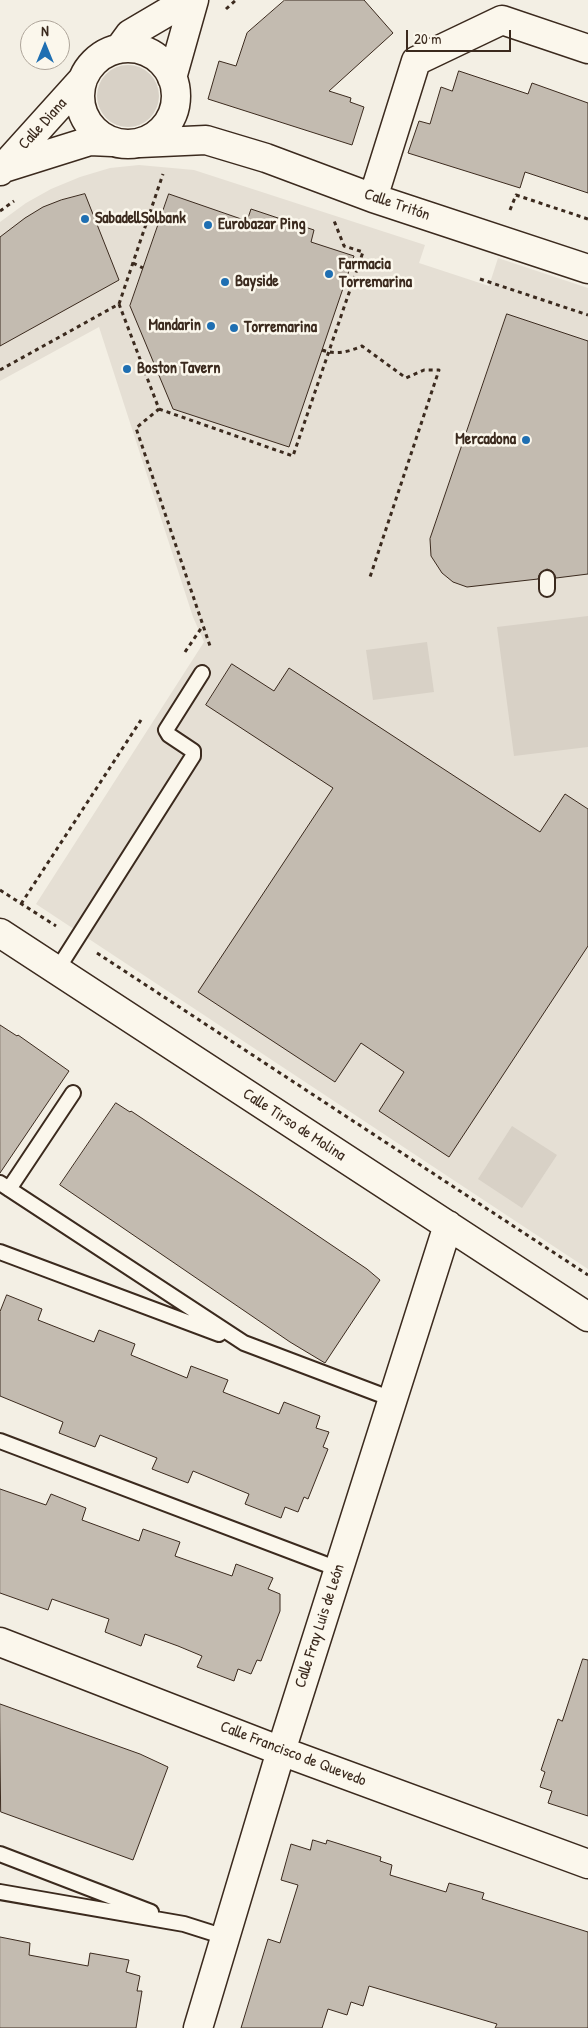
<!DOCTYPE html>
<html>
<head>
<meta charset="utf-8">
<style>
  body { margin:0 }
  #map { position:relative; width:588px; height:2028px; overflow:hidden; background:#f3efe4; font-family:"Patrick Hand",sans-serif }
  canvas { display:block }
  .north { position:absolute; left:20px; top:20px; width:50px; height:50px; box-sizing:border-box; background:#fbf7ec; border:1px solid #aea59a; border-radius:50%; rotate:0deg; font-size:14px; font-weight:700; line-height:20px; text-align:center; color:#3b2a1e }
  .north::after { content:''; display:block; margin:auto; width:18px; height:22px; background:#1f6fb2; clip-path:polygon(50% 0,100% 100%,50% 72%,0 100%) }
  .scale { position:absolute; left:406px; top:30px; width:105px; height:22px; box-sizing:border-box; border:2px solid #3b2a1e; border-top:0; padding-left:6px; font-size:15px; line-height:18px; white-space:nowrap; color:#3b2a1e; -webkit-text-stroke:4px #fbf7ec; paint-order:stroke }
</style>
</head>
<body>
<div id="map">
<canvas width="588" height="2028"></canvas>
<div class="north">N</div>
<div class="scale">20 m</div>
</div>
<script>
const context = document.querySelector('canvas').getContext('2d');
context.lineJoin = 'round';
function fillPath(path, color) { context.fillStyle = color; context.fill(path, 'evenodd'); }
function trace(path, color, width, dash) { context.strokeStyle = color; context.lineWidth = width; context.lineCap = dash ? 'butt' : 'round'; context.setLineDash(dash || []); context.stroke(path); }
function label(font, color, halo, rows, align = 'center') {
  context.font = font + ' "Patrick Hand",sans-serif'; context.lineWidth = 5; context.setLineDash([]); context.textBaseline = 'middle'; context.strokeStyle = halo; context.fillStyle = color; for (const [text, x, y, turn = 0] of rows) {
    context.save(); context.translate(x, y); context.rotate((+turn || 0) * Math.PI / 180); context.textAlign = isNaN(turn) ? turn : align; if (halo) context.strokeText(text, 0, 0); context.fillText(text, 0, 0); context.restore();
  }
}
fillPath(new Path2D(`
  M139,165l55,5 231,75 -6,18 70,23 9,-28 90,30v981l-552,-365 168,-262 -11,-25 -94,-290 -99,54v-159l26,-19 25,-14 29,-12 30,-9z`), '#e5dfd4');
fillPath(new Path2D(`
  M97 96a31 31 0 1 1 62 0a31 31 0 1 1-62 0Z
  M588,616v131l-74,9 -17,-129z
  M427,642l7,50 -61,8 -7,-50z
  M512,1126l45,29 -35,53 -44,-29z`), '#d8d1c6');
const building = new Path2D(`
  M285,0h79l29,33 -64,58 22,7 -1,4 14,5 -12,38 -144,-46 11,-38 17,5 11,-33z
  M459,71l69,23 4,-11 56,20v90l-63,-21 -5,16 -112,-35 11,-32 11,3 11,-37 11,4z
  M85,194l34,86 -119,66v-109l25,-19 18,-11 18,-7z
  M169,194l78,27 4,-12 63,21 -3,12 43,14 -65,191 -116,-38 -43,-103z
  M507,314l81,27v233l-32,4 -4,-7 -5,-2 -7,4 -2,6 -71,8 -14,-5 -11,-9 -11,-17 -1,-17z
  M232,664l42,27 15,-23 251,164 25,-38 23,15v137l-139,211 -70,-46 25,-39 -43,-29 -26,39 -137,-90 135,-204 -127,-83z
  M0,1025l17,11 1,-1 51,36 -69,102z
  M116,1103l14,9 1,-1 119,79 117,79 13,11 -55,83 -35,-21 -230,-157z
  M7,1295l35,14 -4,11 56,22 5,-12 36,14 -4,11 56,23 4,-12 37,14 -5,12 56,22 5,-12 36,14 -4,12 13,4 -6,15 5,2 -20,50 -4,-2 -6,15 -13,-5 -4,11 -36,-14 4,-10 -56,-23 -5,12 -36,-14 5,-11 -57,-23 -5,12 -36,-14 4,-11 -63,-26v-84z
  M0,1489l46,16 5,-11 35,14 -4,12 57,21 4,-12 37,13 -5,14 57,20 4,-12 37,14 -5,11 12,5v17l-19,50 -4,-1 -6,14 -13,-5 -4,12 -37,-14 5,-11 -24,-10 -33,-12 -4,12 -36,-14 4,-13 -57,-20 -4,11 -48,-17z
  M583,1659l5,1v156l-40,-13 4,-12 -12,-4 5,-15 -4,-2 17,-51 4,2z
  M0,1704l140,50 28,13 -35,93 -132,-48z
  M313,1840l13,4 1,-4 54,17 -1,4 12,4 -2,10 56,17 3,-9 35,10 -2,6 106,33v96h-93l2,-4 -128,-38 -6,20 -12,-4 -4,13 -19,-6 -6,19h-81l27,-89 12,4 18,-58 -17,-5 10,-36 19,6z
  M0,1937l30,6 -1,12 59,11 2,-13 39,7 -3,12 14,4 -3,15h5l-6,37h-136z`);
fillPath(building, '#c3bbb0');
trace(building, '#3b2a1e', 1);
const lane = new Path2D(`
  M547,589v-11
  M57,970l136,-214v-5l-24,-16 -3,-5 36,-57
  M0,1183l244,160 148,56
  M9,1189l64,-96
  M0,1252l219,82
  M0,1441l338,128
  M0,1854l151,58
  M0,1892l184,32 41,13`);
const street = new Path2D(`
  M80 96a48 48 0 1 1 96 0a48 48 0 1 1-96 0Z
  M119,49l11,-15 58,-34
  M172,78l22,-78
  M140,143l66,-3 60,18 107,40 215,71
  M4,168l86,-27 22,1
  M0,171l83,-92
  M373,198l43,-137 86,-41 86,29
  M0,933l588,384
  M0,1642l281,109 307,113
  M198,2028l83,-277 167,-526`);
trace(lane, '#3b2a1e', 18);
trace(street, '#3b2a1e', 31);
trace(new Path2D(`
  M226,9l10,-9
  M510,210l6,-15 72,24
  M0,211l14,-10
  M133,263l10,5
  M480,279l108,36
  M119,304l44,-130
  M322,350c15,5 26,2 40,-4l44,32 18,-8h15l-70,210
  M0,370l119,-66 40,105 -23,19 74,218
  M159,409l134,47 70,-204 -19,-6 -11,-28
  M185,652l17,-25
  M0,890l56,36
  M21,904l120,-184
  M97,953l491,322`), '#3b2a1e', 3, [4, 4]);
trace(lane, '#fbf7ec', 14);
trace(street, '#fbf7ec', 28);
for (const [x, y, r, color] of [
  [85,219,5,"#1f6fb2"],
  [208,225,5,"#1f6fb2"],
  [329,274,5,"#1f6fb2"],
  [225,282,5,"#1f6fb2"],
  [211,326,5,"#1f6fb2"],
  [234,328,5,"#1f6fb2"],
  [127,369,5,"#1f6fb2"],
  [526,440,5,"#1f6fb2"]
]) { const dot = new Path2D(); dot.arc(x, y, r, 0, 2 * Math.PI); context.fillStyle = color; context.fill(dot); trace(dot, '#fbf7ec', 2); }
label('16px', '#3b2a1e', '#fbf7ec', [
  ["Calle Diana",43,124,-48],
  ["Calle Tritón",397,205,19],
  ["Calle Tirso de Molina",294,1125,33],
  ["Calle Fray Luis de León",320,1626,-72],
  ["Calle Francisco de Quevedo",293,1754,21]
]);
label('bold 16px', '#3b2a1e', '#fbf7ec', [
  ["SabadellSolbank",95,219],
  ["Eurobazar Ping",218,225],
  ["Farmacia",339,265],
  ["Torremarina",339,283],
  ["Bayside",235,282],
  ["Mandarin",201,326,"right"],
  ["Torremarina",244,328],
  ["Boston Tavern",137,369],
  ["Mercadona",516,440,"right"]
], 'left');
</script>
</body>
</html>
